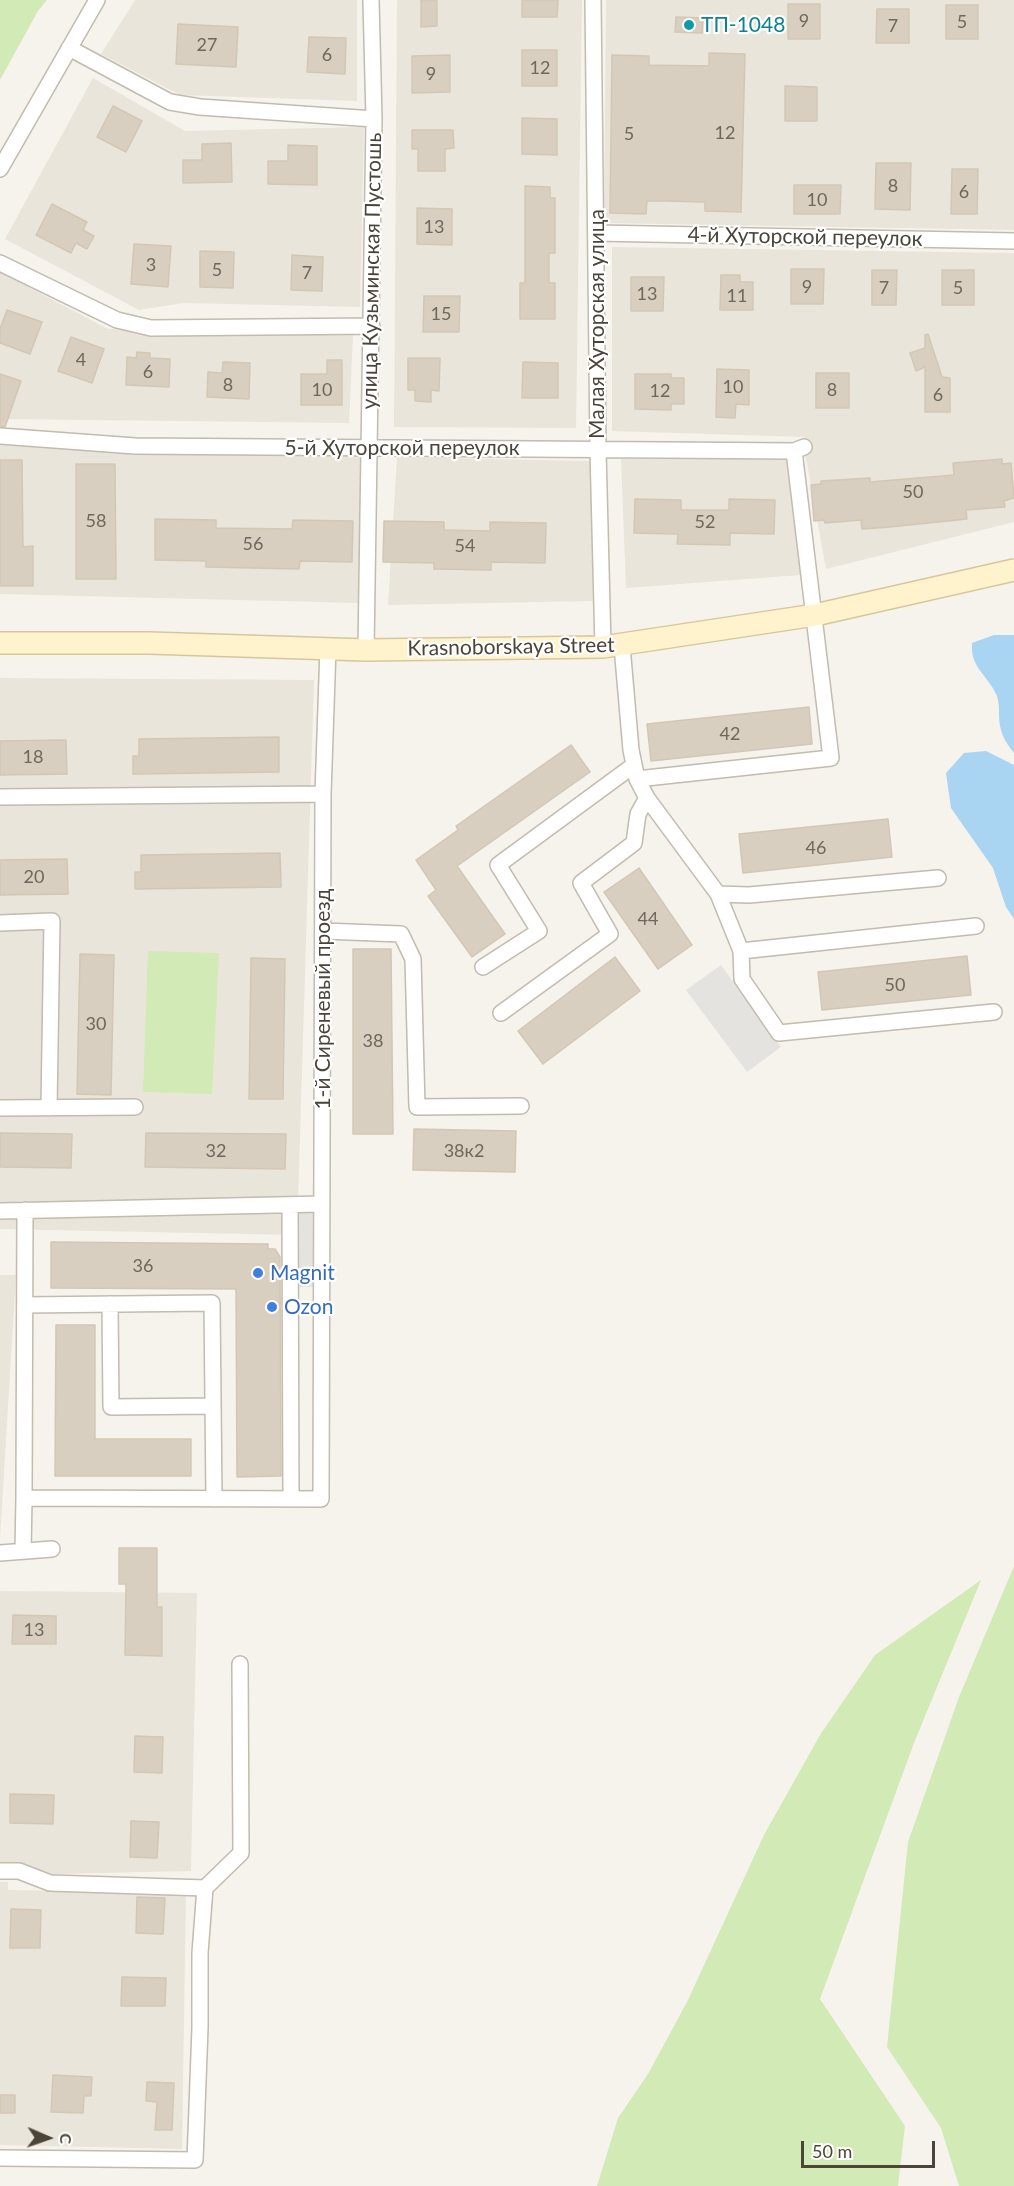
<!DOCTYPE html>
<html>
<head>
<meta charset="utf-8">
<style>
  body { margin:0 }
  #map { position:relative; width:1014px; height:2186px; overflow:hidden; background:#f6f3ec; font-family:Lato,sans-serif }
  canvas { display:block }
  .north { position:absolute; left:18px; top:2108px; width:60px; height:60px; -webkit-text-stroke:4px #fff; paint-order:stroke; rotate:92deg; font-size:16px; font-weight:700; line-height:24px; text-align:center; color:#4b4439 }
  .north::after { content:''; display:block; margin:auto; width:21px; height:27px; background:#4b4439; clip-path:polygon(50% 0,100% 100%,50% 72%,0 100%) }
  .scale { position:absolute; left:801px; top:2141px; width:134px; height:27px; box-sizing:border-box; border:3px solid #4b4439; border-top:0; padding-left:8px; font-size:18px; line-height:21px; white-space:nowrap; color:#4b4439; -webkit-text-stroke:4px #fff; paint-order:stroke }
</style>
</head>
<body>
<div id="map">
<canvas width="1014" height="2186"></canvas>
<div class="north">С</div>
<div class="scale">50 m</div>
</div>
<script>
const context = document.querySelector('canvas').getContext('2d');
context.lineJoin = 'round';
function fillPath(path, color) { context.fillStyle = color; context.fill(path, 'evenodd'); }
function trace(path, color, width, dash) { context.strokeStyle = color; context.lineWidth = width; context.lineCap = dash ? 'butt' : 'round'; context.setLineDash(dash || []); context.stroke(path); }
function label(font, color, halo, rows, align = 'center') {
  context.font = font + ' Lato,sans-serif'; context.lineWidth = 4.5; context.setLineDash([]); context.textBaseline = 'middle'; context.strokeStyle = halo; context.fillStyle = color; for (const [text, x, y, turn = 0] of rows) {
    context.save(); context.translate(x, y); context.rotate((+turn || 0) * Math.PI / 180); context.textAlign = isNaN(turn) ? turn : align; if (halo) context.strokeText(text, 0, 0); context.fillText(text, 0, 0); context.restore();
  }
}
fillPath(new Path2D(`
  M135,0h222v101l-177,-6 -79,-41z
  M397,0h185l-6,428 -182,-1z
  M606,0h408v230l-410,-7z
  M93,78l92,53 179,-4 -4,180 -176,-4 -45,7 -134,-71z
  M612,247l402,6v269l-188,47 -22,-122v-10l-192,-6z
  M0,272l108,57 245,6 -4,88 -349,-4z
  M0,440l367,11 -9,152 -358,-9z
  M397,457l194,4 2,140 -205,4z
  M621,459h171l10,116 -176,13z
  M0,678l314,2 -17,555 -297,-6z
  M0,1275h16l-16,264z
  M0,1591l197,2 -6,278 -138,3 -32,-11 -21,-1z
  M0,1882h8v8l178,3 -4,256 -182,-4z`), '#eae5da');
fillPath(new Path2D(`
  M0,0h47l-9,11 -38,69z
  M148,951l71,2 -7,141 -69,-2z
  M1014,1566v620h-55l-18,-58 -54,-81 21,-205 51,-145z
  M981,1580l-67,163 -94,256 85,127 -7,60h-301l21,-68 30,-44 39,-72 77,-167 56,-100 55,-80z`), '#d2eab5');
fillPath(new Path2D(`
  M721,965l60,82 -34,25 -61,-82z
  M322,1204v83h-32v-82z`), '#e5e3e0');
fillPath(new Path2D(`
  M994,635h20v118c-10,-12 -15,-23 -15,-38 0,-6 0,-13 -2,-19 -9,-21 -27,-28 -25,-53z
  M986,751l28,14v154l-8,-12 -13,-39 -42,-60 -5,-35 18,-20z`), '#a9d4f2');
const building = new Path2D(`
  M421,0h16v26l-16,1z
  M522,0h36l-1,17h-35z
  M788,4h32v35h-32z
  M946,5h32v34h-32z
  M877,9h32v34h-33z
  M676,17l27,1 -1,15 -27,-1z
  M178,24l60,3 -2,40 -60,-3z
  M309,37l37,1 -1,36 -38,-2z
  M522,50h35v36h-35z
  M709,53l36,1 -4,158 -36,-1v-9l-38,-1h-20l-1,13 -36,-1 2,-158 37,1v9l60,1z
  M450,55v37l-38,1v-37z
  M785,86l32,1v34h-32z
  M113,106l29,15 -16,31 -29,-15z
  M522,118l35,1v36l-35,-1z
  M412,130h41l1,18 -9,1v22h-27v-22h-6z
  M231,143l1,39 -49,1v-23h19v-16z
  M288,145l29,1v39l-49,-1v-23h20z
  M876,163h35l-1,47 -35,-1z
  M952,169h26l-1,45h-26z
  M794,185h47l-1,29h-46z
  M525,186l25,1v11h5v55h-6v30h6v36h-35v-36h5z
  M52,204l35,18 -4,8 11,6 -7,13 -11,-6 -5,10 -35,-18z
  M417,208l35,1v36l-35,-1z
  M134,244l37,2 -3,41 -37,-3z
  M200,251l34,1 -1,36 -33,-1z
  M292,255l31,2 -1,34 -31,-1z
  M791,269h33l-1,35h-32z
  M872,270h25l-1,35h-24z
  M942,270h32v35h-32z
  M721,275h19v7h13v28h-33z
  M631,277h33l-1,34h-32z
  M424,296h36l-1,36h-36z
  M7,310l35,12 -12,32 -30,-11v-14z
  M928,334l14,43 8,1v34h-25v-45l-9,4 -6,-18 15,-5v-13z
  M71,337l33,12 -12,34 -34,-12z
  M137,352l13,1v5l20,1 -1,28 -43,-2 1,-28 9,1z
  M408,358h32l-1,33 -8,-1v12l-16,-1v-11h-7z
  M327,360h15v45h-41v-31h26z
  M223,362l27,1 -1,36 -42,-2 1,-25 14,1z
  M523,362l35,1v35h-36z
  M717,369l32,1v35l-13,-1 -1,14 -19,-1z
  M816,373h33v35h-33z
  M0,374l21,7 -16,46 -5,-1z
  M635,374h36v4h13v26h-13v6l-36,-1z
  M1002,459v5l9,-1 3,35 -10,3 1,6 -39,3 1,9 -77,8 -28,2 -1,-9 -36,3 -1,-3 -10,1 -3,-36 10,-1v-3l49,-3v4l84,-7 -1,-12z
  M0,460h22l1,87 10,-1v40h-33z
  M76,464h39l1,115h-40z
  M635,499l46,1v10h48v-11l46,1 -1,34 -44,-1v12l-53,-1 1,-10 -44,-1z
  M155,519l61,1v8l76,1 1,-9 60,1 -1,41 -52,-1 -1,8 -93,-2v-6l-51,-1z
  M384,521l60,1v8l46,1v-9l56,1 -1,40 -54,-1v8l-57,-1v-6l-51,-1z
  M809,707l3,37 -161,17 -4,-37z
  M279,737v35l-146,2v-18h6v-17z
  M66,740l1,34 -67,1v-34z
  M571,745l19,27 -133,94 48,68 -33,23 -44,-61 8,-6 -20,-30 42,-30 -2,-4z
  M888,819l4,38 -149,16 -4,-39z
  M280,853l1,34 -146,2v-17h6v-17z
  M67,859l1,35 -68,1v-35z
  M639,868l53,77 -34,24 -54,-77z
  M353,949h38l2,185h-40z
  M80,954l34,1 -3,140 -34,-1z
  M967,956l4,39 -149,15 -4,-38z
  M615,957l25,34 -97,73 -25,-33z
  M251,958l34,1 -2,140h-34z
  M414,1129l102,2 -1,41 -102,-2z
  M0,1133l72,1 -1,34 -71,-1z
  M146,1133l140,1 -1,35 -140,-2z
  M51,1242l217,2v5h7l5,8 1,219 -44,1 -1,-188 -185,-1z
  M56,1325h39v114h96v37h-136z
  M119,1548h38v59h5v49l-37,-1 1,-71h-7z
  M13,1615l43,1v28h-44z
  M135,1736l28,1 -1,36 -28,-1z
  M10,1794l44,1 -1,29 -43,-1z
  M131,1821l28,1 -2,36 -27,-1z
  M137,1897l28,1 -2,36 -27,-1z
  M11,1909l30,1 -1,38h-30z
  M122,1977l44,1 -1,28h-44z
  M53,2075l39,2 -1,19h-7l-1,17 -32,-1z
  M147,2082l27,1 -2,47h-17l2,-28 -11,-1z
  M0,2095h15v18h-15z`);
fillPath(building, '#d8cfc1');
trace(building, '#d3c7b4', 1.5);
const street = new Path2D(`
  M593,0l5,450 5,197
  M69,48l101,54 30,5 174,12
  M0,169l97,-169
  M596,233l418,8
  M0,263l117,57 34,8 221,-2
  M0,436l135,10 659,5 10,-4
  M622,646l9,104 6,29 10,19 71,96 31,1 189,-17
  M366,650l8,-531 -3,-119
  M0,797l323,-3
  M718,894l23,57 235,-25
  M0,923l52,-2 -3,187
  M323,931l78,3 12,25 4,148 104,-1
  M741,951l1,28 37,54 215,-21
  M483,967l56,-36 -41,-66 136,-100
  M501,1013l109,-79 -29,-51 53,-40 4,-29 9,-16 -10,-19 194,-21 -37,-307
  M0,1108l135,-1
  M290,1205l1,294
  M25,1210l-1,288 297,1 2,-705 5,-146
  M0,1211l322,-7
  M110,1304l1,103 102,-1
  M25,1305l187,-2 2,196
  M23,1551l1,-53
  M0,1553l52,-4
  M0,1871h19l31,12 155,5
  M0,2158l195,2 5,-132v-75l5,-65 36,-35 -1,-189`);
const secondary = new Path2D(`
  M0,643h149l217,7 237,-3 212,-32 199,-45`);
trace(street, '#c2bbae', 18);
trace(secondary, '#d6c79b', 24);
trace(street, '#fff', 15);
trace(secondary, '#fff3cd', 21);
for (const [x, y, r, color] of [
  [689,25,6,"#0f9aa8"],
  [258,1273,6,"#3f7fe0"],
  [272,1307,6,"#3f7fe0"]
]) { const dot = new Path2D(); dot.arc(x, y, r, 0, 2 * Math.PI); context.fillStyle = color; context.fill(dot); trace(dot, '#fff', 2); }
label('18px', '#6e675b', null, [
  ["9",804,21],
  ["5",962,22],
  ["7",893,26],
  ["27",207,45],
  ["6",327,55],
  ["12",540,68],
  ["9",431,74],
  ["12",725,133],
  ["5",629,134],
  ["8",893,186],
  ["6",964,192],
  ["10",817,200],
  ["13",434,227],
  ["3",151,265],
  ["5",217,270],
  ["7",307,273],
  ["9",807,287],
  ["7",884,288],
  ["5",958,288],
  ["13",647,294],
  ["11",737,296],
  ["15",441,314],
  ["4",81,360],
  ["6",148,372],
  ["8",228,385],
  ["10",733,387],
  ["10",322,390],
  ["8",832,390],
  ["12",660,391],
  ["6",938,395],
  ["50",913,492],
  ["58",96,521],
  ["52",705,522],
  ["56",253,544],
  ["54",465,546],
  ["42",730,734],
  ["18",33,757],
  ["46",816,848],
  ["20",34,877],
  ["44",648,919],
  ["50",895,985],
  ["30",96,1024],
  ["38",373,1041],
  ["32",216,1151],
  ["38к2",464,1151],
  ["36",143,1266],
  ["13",34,1630]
]);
label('21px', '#0d838f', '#fff', [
  ["ТП-1048",701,25]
], 'left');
label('21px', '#4b4439', '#fff', [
  ["4-й Хуторской переулок",805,237,1],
  ["улица Кузьминская Пустошь",372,271,-89],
  ["Малая Хуторская улица",597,324,-90],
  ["5-й Хуторской переулок",402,448],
  ["Krasnoborskaya Street",511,647,-1],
  ["1-й Сиреневый проезд",323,999,-90]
]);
label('21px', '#366cbe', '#fff', [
  ["Magnit",270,1273],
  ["Ozon",284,1307]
], 'left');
</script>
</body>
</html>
